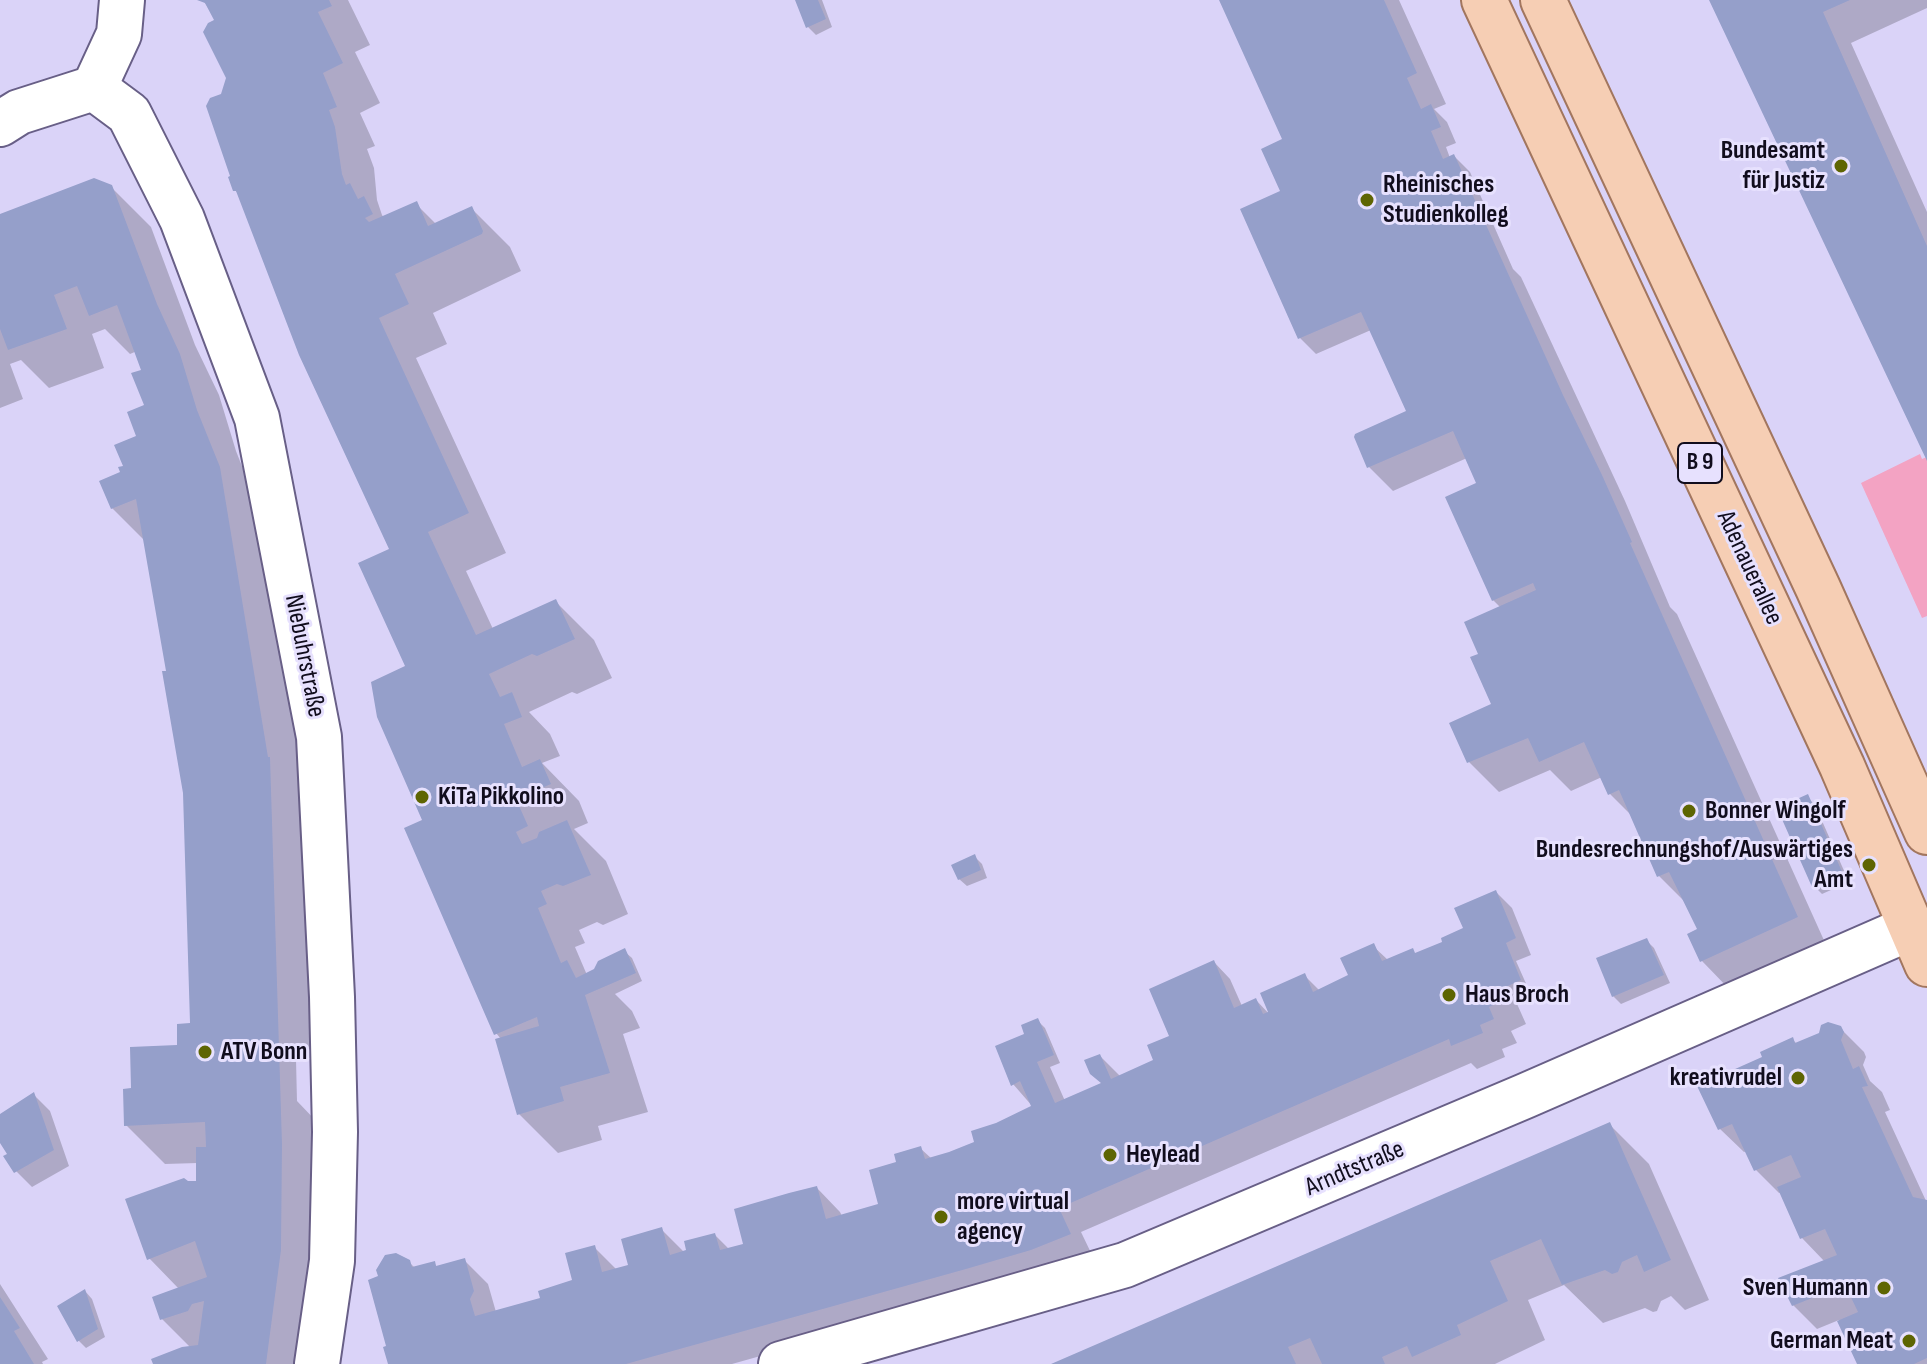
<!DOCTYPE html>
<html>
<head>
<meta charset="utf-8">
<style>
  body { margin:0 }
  canvas { display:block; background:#dad3f8 }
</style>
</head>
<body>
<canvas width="1927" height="1364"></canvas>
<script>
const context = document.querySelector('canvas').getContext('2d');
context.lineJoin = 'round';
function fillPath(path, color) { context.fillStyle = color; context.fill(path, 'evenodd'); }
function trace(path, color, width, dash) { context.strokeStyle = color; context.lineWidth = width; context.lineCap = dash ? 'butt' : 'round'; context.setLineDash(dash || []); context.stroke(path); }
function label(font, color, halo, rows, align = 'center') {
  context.font = font + ' "Sofia Sans Condensed",sans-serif'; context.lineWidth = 6; context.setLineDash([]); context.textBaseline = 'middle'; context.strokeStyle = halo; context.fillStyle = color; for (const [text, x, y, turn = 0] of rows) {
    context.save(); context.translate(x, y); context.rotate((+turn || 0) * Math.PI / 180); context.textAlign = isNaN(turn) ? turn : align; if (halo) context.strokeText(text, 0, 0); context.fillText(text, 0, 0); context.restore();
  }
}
fillPath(new Path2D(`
  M1920,454l2,5 5,-2v159l-5,2 -61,-135z`), '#f3a3c3');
fillPath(new Path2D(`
  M203,0h145l22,45 -15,7 25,51 -20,10 15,33 -8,3 7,19 3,32 5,15 2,3 32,-14 20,20 35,-16 39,39 11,24 -88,42 14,31 -31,14 90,195 -40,18 27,58 62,-28 39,39 18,38 -35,16 -5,-2 -43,20 21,22 10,22 -18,7 37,38 9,22 -14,6 32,32 22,53 -25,11 -6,-3 -18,8 6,13 -10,4 12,28 37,-24 8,7 10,23 -27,13 17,17 8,17 -17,6 25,78 -50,14 4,14 -44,13 -39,-39 -18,-75 -5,-6 -72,-212 -16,-154 -16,-117 -152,-354 -5,-6 -13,-94 7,-18 -12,-57z
  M797,0h25l10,27 -16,8 -8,-8z
  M1221,0h178l47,104 -12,5 13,13 9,21 -10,4 4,11 4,-2 16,16 43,97 8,8 104,224 45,106 7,7 150,333 -96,44 -29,-30 -3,-31 -12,-26 -28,-28 -26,-59 -23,-23 -8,-17 -31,14 -21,-21 -51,22 -30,-30 25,-57 -12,-50 19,-47 -8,-8 -14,-116 -12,-26 -74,33 -24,-24 39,-55 -37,-82 -55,24 -16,-16 -58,-128 41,-18 2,-53z
  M1711,0h216v8l-76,35 76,169v244z
  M111,187l40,40 44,118 24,50 17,56 22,56 48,288 10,263 -20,1 1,42 22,23 -10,240h-154l36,-16 -29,-29 17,-30 -30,-31 39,-75h10v-20l-33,1 -39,-39 10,-35 43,-43 16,-22 -10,-232 -17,-121 -23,-131 -33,-33 11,-34 16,-37 7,-30 -2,-36 -7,-20 -7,3 -25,-25 -13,5 12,34 -55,20 -28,-28 -11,4 13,35 -23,9v-192z
  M1807,797l8,8 34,77 -27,12 -8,-8 -34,-77z
  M974,856l8,8 5,14 -20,8 -8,-7z
  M1496,892l16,16 19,47 -15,6 12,27 -15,7 13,29 -15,7 6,12 -15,6 3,8 -28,12 -6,-6 -390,169 12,25 -140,45 -221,62h-341l18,-102 6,6 19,-5 4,5 26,-8 24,24 8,28 46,-13 33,-17 19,-35 23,23 14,-4 30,-37 24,24 30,-18 15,15 16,-5 71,-57 23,24 2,4 39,-10 14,-42 25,-16 12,11 44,-15 21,-19 36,-18 -20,-23 11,-48 13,-16 8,8 15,35 -10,4 15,34 38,-17 -3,-28 21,21 35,-15 58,-100 16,17 12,27 14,-6 16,17 32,-42 16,16 31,-15 22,-30 15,14 28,-5 29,-12 21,-14z
  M1646,940l8,8 16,35 -49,21 -8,-8z
  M1840,1028l24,24 2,5 -3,8 7,16 12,11 8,18 -5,2 42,91v161h-68l-20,-44 -22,9 -24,-24 32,-43 -23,-24 -20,-46 -3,1 -23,-23 -9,-19 -3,1 -24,-23 45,-71 27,-19 5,5z
  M34,1095l16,16 19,55 -37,21 -16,-16 -6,-16 -10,-16v-23z
  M1610,1125l39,39 60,136 -24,10 -14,-14 -10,5 -4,10 -4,1 -8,-4 -42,15 -39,-38 -36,15 17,40 -50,24h-440z
  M0,1284l48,75 -6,3 1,2h-43z
  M85,1291l7,8 13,38 -19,11 -8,-8z`), '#0003');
fillPath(new Path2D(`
  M197,0h132l3,6 -14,6 25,51 -20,10 14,34 -8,3 6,17 7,47 4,11 4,-2 8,16 6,-3 9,18 -8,4 4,4 48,-21 11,25 44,-20 11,25 -1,3 -87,40 14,30 -30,14 90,195 -41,19 48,103 80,-36 19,40 -38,17 -5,-2 -43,20 11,23 12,-5 10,25 -18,7 18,43 18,-8 11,25 -35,15 12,27 -12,6 6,12 15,-6 2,-6 28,-12 24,55 -28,11 -6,-2 -16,7 6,13 -9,4 23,55 6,-3 9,18 18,-9 4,-8 27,-13 11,25 -51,22 25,78 -50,14 4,14 -47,14 -22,-76 44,-13 -2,-9 -43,18 -90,-207 18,-8 -45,-103 -6,-35 34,-16 -47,-103 31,-14 -90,-194 -63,-164h-3l-5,-14 2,-1 -24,-70 4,-8 11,-4 5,-16 -23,-46 5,-9 6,-3 -9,-17z
  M795,0h23l8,19 -20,9z
  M1219,0h165l33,73 -10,5 14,31 10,-5 10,23 -10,4 12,28 11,-5 109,241 39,80 30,67 -2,1 168,374 -98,45 -13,-28 10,-5 -28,-57 -12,5 -38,-87 -11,5 -24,-53 -45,20 -11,-24 -61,25 -18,-40 42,-19 -21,-47 8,-3 -14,-32 72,-32 -3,-7 -41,18 -47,-104 31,-14 -23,-52 -86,37 -13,-31 1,-3 51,-23 -45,-99 -63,27 -58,-130 40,-18 -19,-42 21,-10z
  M1709,0h141l-27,12 104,234v215z
  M94,178l18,7 45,119 23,50 17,56 23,57 48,290h2l12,387 -1,106 -15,114h-113l-2,-5 31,-12 16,-2 6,-44 -12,3 -4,7 -28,9 -8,-23 55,-20 -12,-36 -48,19 -22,-61 59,-21 4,3h8v-34h10l-1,-25 -81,4 -1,-37 8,-1 -1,-41 47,-2v-21l13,-1 -7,-230 -21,-122h4l-30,-172 -25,10 -12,-28 21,-9 -2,-5 5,-1 -9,-21 22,-9 -9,-24 17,-7 -13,-32 10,-3 -24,-65 -28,11 -12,-30 -23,9 13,34 -59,21 -8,-21v-115z
  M1808,794l35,80 -31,13 -35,-79z
  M975,854l6,16 -23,10 -7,-15z
  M1496,890l20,48 -10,5 15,37 -22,10 4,10 -14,7 5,12 -14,6 3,8 -32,13 -2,-7 -390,169 12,26 -40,16 -65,19 -340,95h-238l-5,-17 3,-1 -18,-66 10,-4 -2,-6 9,-15 11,-2 14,7 2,7 23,-6 1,5 29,-8 9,33 -4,8 5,17 65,-18 -2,-7 34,-11 -7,-27 30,-8 7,27 26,-7 -7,-26 41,-12 8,28 16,-5 -2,-9 31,-8 5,17 23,-6 -9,-35 55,-16 28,-7 9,33 52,-15 -9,-34 27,-8 -2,-8 27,-8 4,13 24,-7 25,-10 -3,-11 25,-8 35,-17 -11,-25 -9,5 -16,-40 29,-12 -3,-9 17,-7 8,18 8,19 -17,7 18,41 46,-20 -11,-9 -6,-14 16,-6 11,25 42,-19 -6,-15 22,-9 -20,-47 65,-29 20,48 22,-10 7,16 5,-2 -8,-19 45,-20 8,19 35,-17 -8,-17 34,-15 8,18 31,-13 2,5 27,-11 -1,-4 22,-10 -9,-20z
  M1647,938l17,37 -52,22 -16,-39z
  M1828,1022l13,4 3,6 -3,8 12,29 6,-3 9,20 -6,1 51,110 14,3v158l-13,6h-57l-20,-43 21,-9 -13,-27 -53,21 -14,-28 59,-23 -12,-26 -25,10 -23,-52 24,-10 -10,-22 -37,16 -22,-47 -14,6 -21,-44 65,-29 -2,-5 33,-15 2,6 24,-10 2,-8z
  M34,1092l20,58 -40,23 -11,-17 4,-2 -7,-11v-29z
  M1610,1122l61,138 -27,12 -7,-17 -15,7 -4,10 -6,2 -7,-4 -43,15 -21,-46 -51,22 18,40 -51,24 4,10 -49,22 -5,-11 -25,11 3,7h-63l-12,-26 -22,9 8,17h-245z
  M85,1289l13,40 -21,13 -20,-36z
  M0,1297l20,31 -6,3 20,33h-34z`), '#959fca');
const minor = new Path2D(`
  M94,88l35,26 53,105 75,199 62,319 13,260 3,135 -3,129 -15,103
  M94,88l25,-54 3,-34
  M0,124l19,-12 75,-24
  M781,1364l344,-99 400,-169 387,-169`);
const major = new Path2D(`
  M1484,0l358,766 85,198
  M1543,0l275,588 109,244`);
trace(minor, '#685f87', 48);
trace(major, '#a2765f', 48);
trace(minor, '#fff', 44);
trace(major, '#f6ceb4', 44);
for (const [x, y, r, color] of [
  [1841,166,8,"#5e6503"],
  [1367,200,8,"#5e6503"],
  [422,797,8,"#5e6503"],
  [1689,811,8,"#5e6503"],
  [1869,865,8,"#5e6503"],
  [1449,995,8,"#5e6503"],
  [205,1052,8,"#5e6503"],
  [1798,1078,8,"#5e6503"],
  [1110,1155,8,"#5e6503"],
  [941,1217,8,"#5e6503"],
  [1884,1288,8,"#5e6503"],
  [1909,1341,8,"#5e6503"]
]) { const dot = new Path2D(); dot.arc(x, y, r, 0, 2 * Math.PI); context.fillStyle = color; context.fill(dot); trace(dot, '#e7e1fe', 3); }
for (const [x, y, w] of [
  [1700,463,44]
]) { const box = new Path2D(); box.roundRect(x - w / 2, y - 20, w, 40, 6); context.fillStyle = '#e7e1fe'; context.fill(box); trace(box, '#110d1d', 2); }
label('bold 24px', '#110d1d', null, [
  ["B 9",1700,463]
]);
label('bold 26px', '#110d1d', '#e7e1fe', [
  ["Bundesamt",1825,151,"right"],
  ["für Justiz",1825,181,"right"],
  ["Rheinisches",1383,185],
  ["Studienkolleg",1383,215],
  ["KiTa Pikkolino",438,797],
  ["Bonner Wingolf",1705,811],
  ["Bundesrechnungshof/Auswärtiges",1853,850,"right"],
  ["Amt",1853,880,"right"],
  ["Haus Broch",1465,995],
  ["ATV Bonn",221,1052],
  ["kreativrudel",1782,1078,"right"],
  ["Heylead",1126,1155],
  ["more virtual",957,1202],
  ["agency",957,1232],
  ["Sven Humann",1868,1288,"right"],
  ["German Meat",1893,1341,"right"]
], 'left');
label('26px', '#110d1d', '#e7e1fe', [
  ["Adenauerallee",1749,568,65],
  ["Niebuhrstraße",304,656,79],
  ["Arndtstraße",1355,1169,-23]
]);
</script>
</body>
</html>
